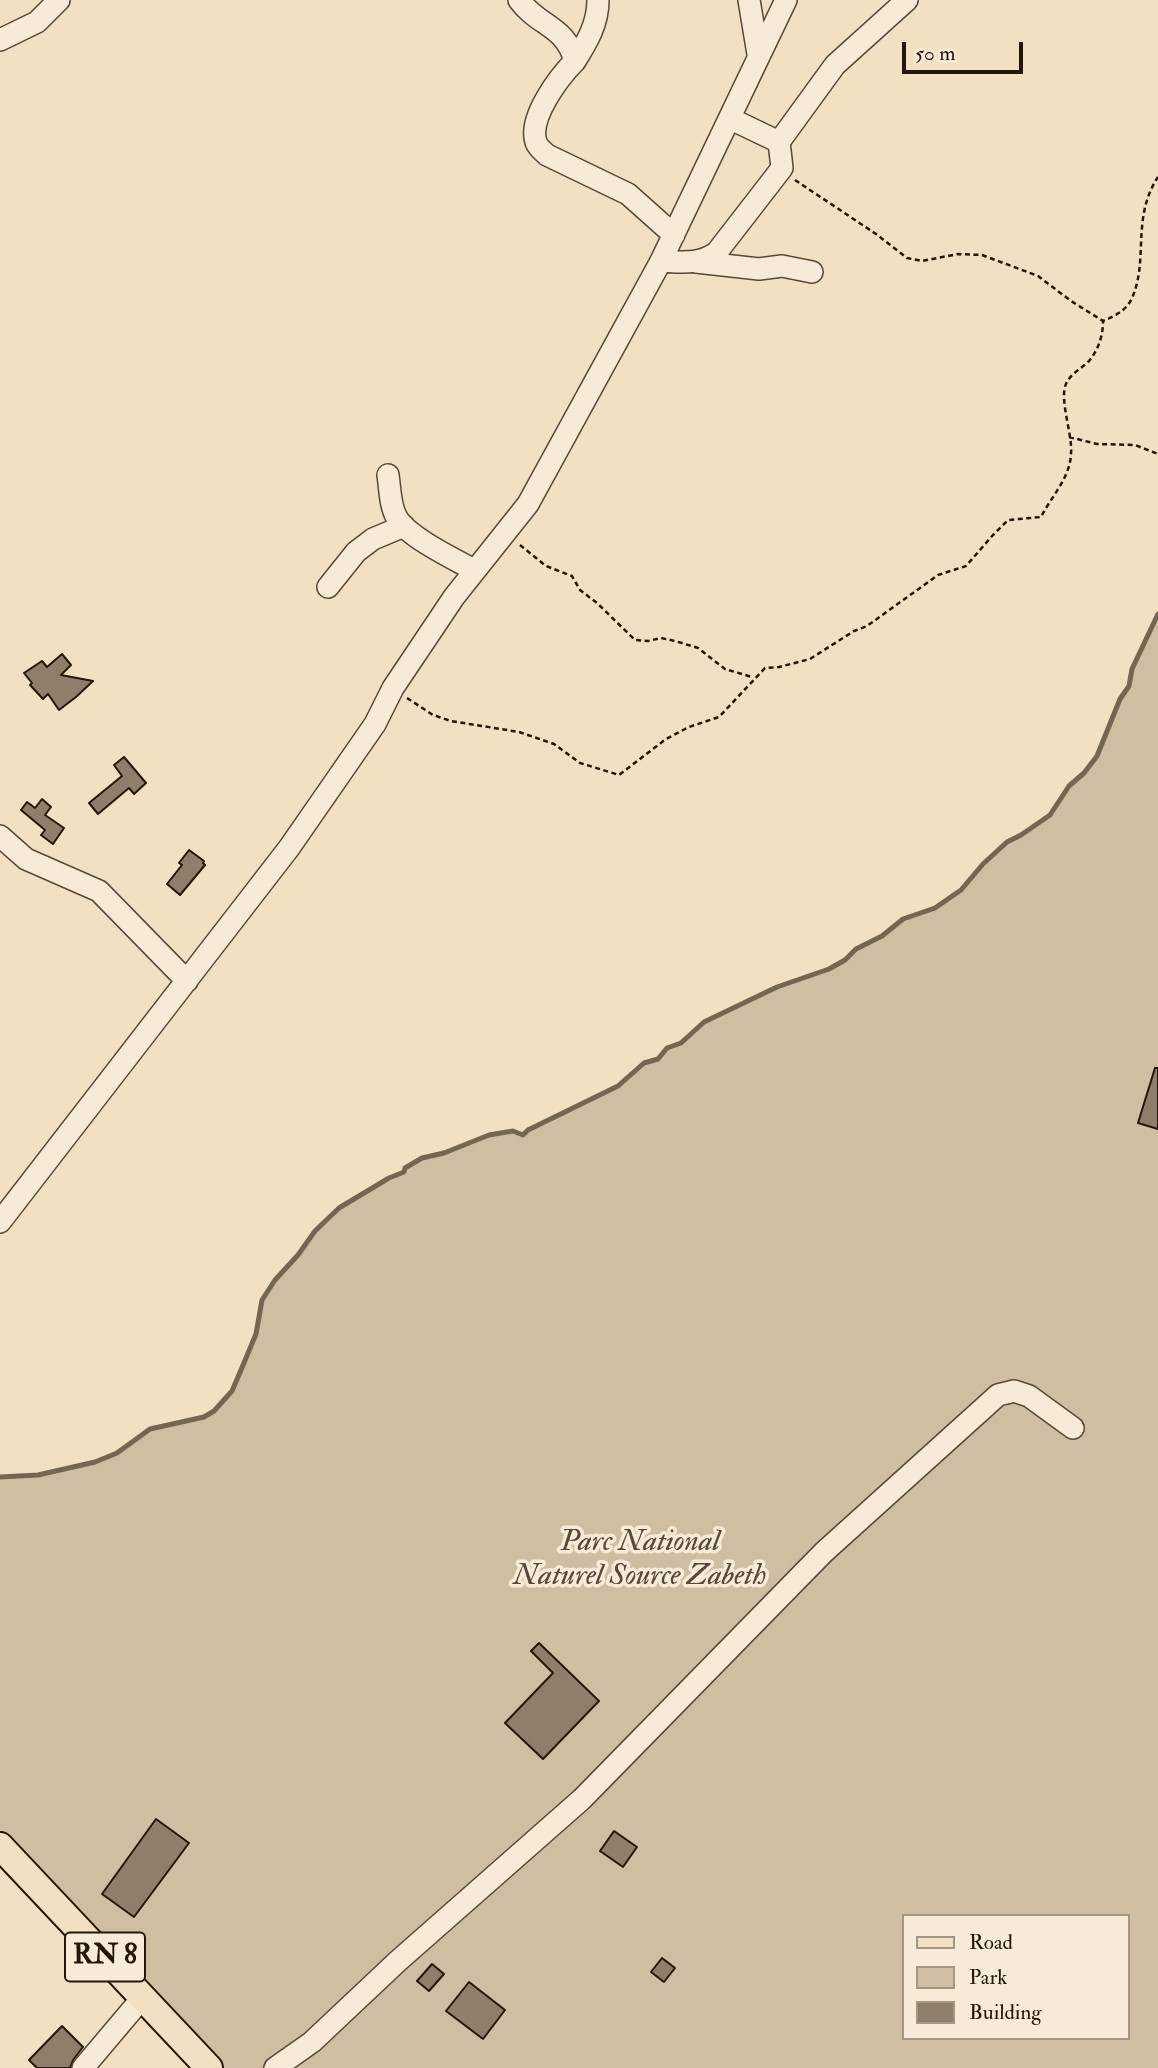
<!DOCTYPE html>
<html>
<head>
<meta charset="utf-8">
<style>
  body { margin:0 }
  #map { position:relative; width:1158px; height:2068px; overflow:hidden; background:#f3e0c2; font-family:"IM FELL Double Pica",serif }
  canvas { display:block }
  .legend { position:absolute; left:902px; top:1914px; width:228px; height:126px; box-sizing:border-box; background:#f7ebd7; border:2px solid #a29685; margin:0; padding:9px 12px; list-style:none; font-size:21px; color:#23160b }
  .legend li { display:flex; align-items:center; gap:14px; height:35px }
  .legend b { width:35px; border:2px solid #a29685 }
  .scale { position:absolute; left:902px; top:42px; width:121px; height:32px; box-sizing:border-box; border:4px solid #23160b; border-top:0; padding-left:9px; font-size:21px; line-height:24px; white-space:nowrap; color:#23160b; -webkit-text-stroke:5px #f7ebd7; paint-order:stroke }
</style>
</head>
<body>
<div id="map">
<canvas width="1158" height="2068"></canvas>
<ul class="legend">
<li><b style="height:9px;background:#f3e0c2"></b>Road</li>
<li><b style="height:19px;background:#d0bea3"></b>Park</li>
<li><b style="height:19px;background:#8f7f6a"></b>Building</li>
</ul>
<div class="scale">50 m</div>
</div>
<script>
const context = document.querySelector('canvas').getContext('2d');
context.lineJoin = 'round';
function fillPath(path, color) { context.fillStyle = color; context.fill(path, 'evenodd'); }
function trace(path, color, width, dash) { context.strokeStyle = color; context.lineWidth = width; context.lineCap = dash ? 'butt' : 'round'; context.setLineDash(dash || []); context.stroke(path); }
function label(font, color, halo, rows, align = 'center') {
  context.font = font + ' "IM FELL Double Pica",serif'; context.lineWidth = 7; context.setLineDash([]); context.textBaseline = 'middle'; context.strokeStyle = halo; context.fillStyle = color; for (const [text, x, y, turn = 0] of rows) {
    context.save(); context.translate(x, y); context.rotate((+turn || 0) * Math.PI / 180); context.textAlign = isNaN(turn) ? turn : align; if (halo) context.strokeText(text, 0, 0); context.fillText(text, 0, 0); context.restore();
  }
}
fillPath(new Path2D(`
  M1158,614v1454h-949l-209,-222v-369l38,-2 57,-13 22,-9 33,-24 54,-12 10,-6 18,-20 9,-21 15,-36 6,-34 13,-20 23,-25 17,-24 24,-23 50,-30 15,-6 1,-4 17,-10 22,-5 45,-18 24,-4 9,4 6,-5 89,-44 27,-23 14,-4 9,-11 14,-5 23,-21 73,-35 52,-18 16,-9 11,-11 26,-13 21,-17 32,-11 26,-18 22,-26 24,-22 14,-7 29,-20 19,-29 15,-13 13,-17 23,-57 9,-13 3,-17zM904,1916h224v122h-224z`), '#d0bea3');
trace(new Path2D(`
  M0,1477l38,-2 57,-13 22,-9 33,-24 54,-12 10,-6 18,-20 9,-21 15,-36 6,-34 13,-20 23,-25 17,-24 24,-23 50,-30 15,-6 1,-4 17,-10 22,-5 45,-18 24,-4 10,4 5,-5 90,-44 26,-23 14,-4 9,-11 14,-5 23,-21 73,-35 52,-18 16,-9 11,-11 26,-13 21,-17 32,-11 26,-18 22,-26 24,-22 14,-7 29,-20 19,-29 15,-13 13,-17 23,-57 9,-13 3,-17 26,-55`), '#756654', 5);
const building = new Path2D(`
  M62,654l9,11 -10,10 32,6 -17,16 -17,13 -11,-16 -5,5 -13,-14 2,-2 -8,-10 18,-12 5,6z
  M124,757l22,26 -12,11 -5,-6 -31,26 -9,-11 33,-27 -8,-11z
  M42,799l9,8 -6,8 19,13 -11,16 -12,-9 4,-5 -24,-20 6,-8 8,6z
  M189,850l15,11 -1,2 2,2 -25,30 -13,-11 15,-19 -3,-2z
  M1155,1068h3v61l-20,-6z
  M539,1643l60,58 -56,58 -38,-36 48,-50 -22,-22z
  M156,1819l33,24 -55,74 -32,-23z
  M614,1831l23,16 -14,20 -23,-16z
  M662,1958l13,10 -11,14 -13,-10z
  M432,1964l12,10 -15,17 -12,-10z
  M469,1982l36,28 -22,29 -37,-28z
  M62,2026l21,21 -10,13 -3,8h-33l-8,-8z`);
fillPath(building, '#8f7f6a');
trace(building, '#23160b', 2);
const minor = new Path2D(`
  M519,0c20,27 46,25 56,61 -16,16 -47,57 -39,81 2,6 7,9 11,13l81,39 46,41
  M749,0l9,54
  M0,40l37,-18 22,-22
  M575,61c12,-19 23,-37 23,-61
  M731,119l48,23
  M661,261c21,1 39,4 56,-9l65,-84 -3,-26 56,-77 72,-65
  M696,262l63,7 23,-3 30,6
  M388,475c2,13 2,32 9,43 11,19 57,41 77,52
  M328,587l28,-35 17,-13 31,-13
  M0,836l26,23 73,32 88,90
  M0,1222l289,-374 86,-124 18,-36 61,-91 74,-93 133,-243 125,-261
  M83,2068l60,-71
  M275,2068l37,-26 86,-81 184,-162 242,-247 174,-157 16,-4 15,5 44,32`);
const major = new Path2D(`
  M0,1846l209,222`);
trace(minor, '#574839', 24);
trace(major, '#23160b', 30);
trace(new Path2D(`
  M795,180l81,54 31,24 15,3 36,-7 24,1 56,21 33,25 32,20c12,-5 24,-11 29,-23 17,-38 -1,-80 26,-121
  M1069,437l28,7 38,1 23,9
  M520,545l26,21 26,10 8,14 17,13 38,37 13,1 13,-3 14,3 23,7 27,21 27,8
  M407,698l26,17 18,6 68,11 35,12 26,19 39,12 47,-36 23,-12 30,-10 46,-49 14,-1 31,-8 44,-28 13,-5 71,-51 28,-9 27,-31 15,-15 33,-3c10,-20 29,-39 30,-63 2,-18 -12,-55 -5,-70 5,-11 15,-15 23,-23 10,-12 14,-26 14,-40`), '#23160b', 2.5, [5, 3.5]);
trace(minor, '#f7ebd7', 21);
trace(major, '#f3e0c2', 26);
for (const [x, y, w] of [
  [105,1957,80]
]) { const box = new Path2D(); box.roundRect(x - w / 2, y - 24.5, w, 49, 5); context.fillStyle = '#f7ebd7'; context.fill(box); trace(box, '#23160b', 2); }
label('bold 28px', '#23160b', null, [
  ["RN 8",105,1957]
]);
label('italic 30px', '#574839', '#f7ebd7', [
  ["Parc National",640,1544],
  ["Naturel Source Zabeth",640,1578]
]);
</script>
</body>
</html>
